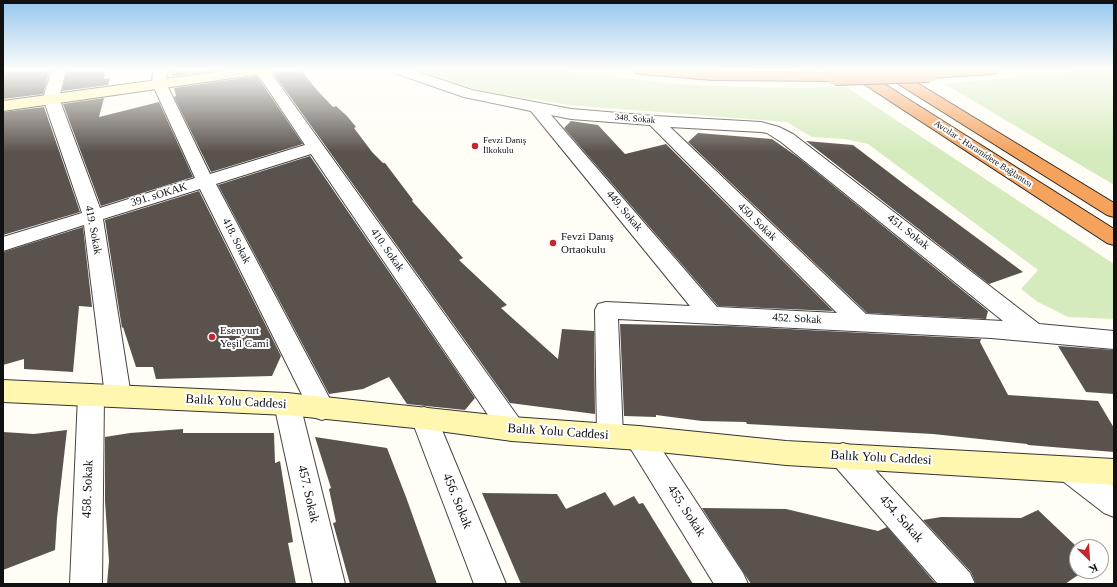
<!DOCTYPE html>
<html>
<head>
<meta charset="utf-8">
<style>
  body { margin:0 }
  #map { position:relative; width:1117px; height:587px; overflow:hidden; background:#fffdf5; font-family:Georgia,serif }
  canvas { display:block }
  .frame { position:absolute; inset:0; border:4px solid #111; pointer-events:none }
  .north { position:absolute; left:1069px; top:539px; width:40px; height:40px; box-sizing:border-box; background:#fff; border:1px solid #a0a0a0; border-radius:50%; rotate:155deg; font-size:11px; font-weight:700; line-height:16px; text-align:center; color:#111 }
  .north::after { content:''; display:block; margin:auto; width:14px; height:18px; background:#c4262e; clip-path:polygon(50% 0,100% 100%,50% 72%,0 100%) }
</style>
</head>
<body>
<div id="map">
<canvas width="1117" height="587"></canvas>
<div class="frame"></div>
<div class="north">K</div>
</div>
<script>
const context = document.querySelector('canvas').getContext('2d');
context.lineJoin = 'round';
function fillPath(path, color) { context.fillStyle = color; context.fill(path, 'evenodd'); }
function trace(path, color, width, dash) { context.strokeStyle = color; context.lineWidth = width; context.lineCap = dash ? 'butt' : 'round'; context.setLineDash(dash || []); context.stroke(path); }
function label(font, color, halo, rows, align = 'center') {
  context.font = font + ' Georgia,serif'; context.lineWidth = 4; context.setLineDash([]); context.textBaseline = 'middle'; context.strokeStyle = halo; context.fillStyle = color; for (const [text, x, y, turn = 0] of rows) {
    context.save(); context.translate(x, y); context.rotate((+turn || 0) * Math.PI / 180); context.textAlign = isNaN(turn) ? turn : align; if (halo) context.strokeText(text, 0, 0); context.fillText(text, 0, 0); context.restore();
  }
}
fillPath(new Path2D(`
  M413,70h146l114,14 96,4 77,-1 268,177v55l-46,-2 -30,-15 -17,-13 17,-19 -170,-126 -23,-5 -33,-2 -25,-15 -218,-17 -86,-14 -65,-18z
  M1085,70h29v115l-169,-101z`), '#d5ebbd');
fillPath(new Path2D(`
  M3,70h47l-7,24 -40,5z
  M67,70h38l-1,9 6,-1 -2,7 -46,6z
  M171,70h50l-49,6z
  M271,70h30l15,19 17,18 3,-1 11,10 9,11 -2,1 18,24 11,11h2l28,37 -1,1 51,57 -4,2 48,45 -6,3 57,51 4,-30 32,2 1,83 -85,-11z
  M257,76l46,68 -92,28 -37,-75 2,-1 -2,-8z
  M104,98l-5,19 60,-15 34,75 -92,29 -38,-102z
  M44,107l36,105 -77,23v-123z
  M571,121l27,4 27,29 41,-10 167,167 -115,-5 -154,-178z
  M698,133l74,6 27,19 189,153 -2,8 -119,-6 -179,-171z
  M806,141l47,4 55,42 115,85 -34,12z
  M310,156l165,242 -10,12 -58,-6 -18,-27 -26,12 -34,5 -111,-209z
  M199,191l82,165 -9,20 -116,3 -3,-12h-17l-13,-40 -1,1 -17,-108z
  M83,227l9,80 -13,-1 -6,66 -49,-3v-10l-21,6v-113z
  M620,324l110,2 251,13 -1,3 28,53 90,6 16,27v24l-86,-7 -1,-1 -94,-10 -186,-10 -1,-2 -44,-1 -46,-6v2l-32,-1z
  M1058,346l56,4v44l-28,-2z
  M183,429v4h91l1,30 5,-2 13,81 -5,1 8,41h-189l2,-23 -4,-60v-64l25,-4z
  M67,430l-10,88 -2,32 -52,20v-138l31,2z
  M315,437l72,11 19,49 31,87h-87l-17,-61 3,-1 -7,-33 2,-1z
  M605,492l9,14 20,-10 5,8 4,-1 50,81h-172l-39,-91 75,1 9,15z
  M702,508l84,1 92,22 9,-4 49,57h-185z
  M1038,510l39,37v24h7l-19,13h-89l-5,-12 -48,-52 18,-3 80,1z`), '#5a524d');
const street = new Path2D(`
  M52,70h14l-7,28 41,110 95,-30 -43,-95 1,-13h14l-1,13 44,91 95,-29 -50,-75h14l252,351 4,8 -4,8 -9,4 -9,-4 -192,-283 -95,30 115,217 4,8 -4,8 -9,3 -9,-3 -113,-228 -97,30 28,177 -4,8 -9,3 -9,-3 -4,-8 -21,-171 -81,26v-14l79,-24 -39,-115z
  M392,70h20l60,20 99,19 84,7 106,6 18,5 14,7 246,190 75,7v18l-123,-11 -373,-19 5,117 -3,8 -10,4 -10,-4 -3,-8 -2,-126 3,-6 8,-2 84,4 -159,-195 -67,-14 -70,-24zM551,115l20,4 79,6 187,188 -120,-6zM670,127l91,5 6,1 14,9 222,179 -137,-7z
  M91,384l9,3 4,8 -2,189h-32l8,-189 4,-8z
  M287,393l9,3 4,8 45,180h-32l-39,-180 4,-8z
  M424,407l9,3 4,8 69,166h-32l-63,-166 4,-8z
  M639,426l10,4 94,143 5,11h-34l-85,-138 -3,-8 3,-8z
  M843,443l10,3 117,127 5,11h-37l-105,-120 -4,-9 4,-9z
  M1070,457l10,4 34,25v31l-10,-4 -44,-34 -4,-9 4,-9z`);
const secondary = new Path2D(`
  M231,70h37l-2,3 -5,1 -258,37v-10z
  M3,380l284,13 225,24 127,9 147,15 328,18v26l-328,-20 -147,-15 -127,-9 -88,-12 -137,-14 -284,-13z`);
const highway = new Path2D(`
  M633,70l202,3 5,1 2,3 -2,3 -5,1 -122,-1 -73,-6 -5,-1z
  M845,70h17l252,159v16l-7,-2 -260,-170z
  M879,70h17l218,133v14l-7,-2 -226,-142z
  M928,70h71l-2,3 -5,1 -63,4 -5,-1 -2,-3 2,-3z`);
trace(street, '#444', 2);
trace(secondary, '#333', 2);
trace(highway, '#222', 2);
fillPath(street, '#fff');
fillPath(secondary, '#fff6b0');
fillPath(highway, '#f5a25d');
const highwayBridge = new Path2D(`
  M835,77l94,-3`);
trace(highwayBridge, '#222', 18, []);
trace(highwayBridge, '#f5a25d', 16);
const sky = context.createLinearGradient(0, 0, 0, 152);
sky.addColorStop(0, '#95c6ee');
sky.addColorStop(0.46, '#fffefa');
sky.addColorStop(1, '#fffefa00');
context.fillStyle = sky;
context.fillRect(0, 0, 1117, 152);
for (const [x, y, r, color] of [
  [475,146,4,"#c4262e"],
  [553,243,4,"#c4262e"],
  [212,337,4,"#c4262e"]
]) { const dot = new Path2D(); dot.arc(x, y, r, 0, 2 * Math.PI); context.fillStyle = color; context.fill(dot); trace(dot, '#fff', 1.5); }
label('9px', '#111', '#fff', [
  ["348. Sokak",635,119,5],
  ["Avcılar - Haramidere Bağlantısı",983,154,33]
]);
label('9px', '#111', '#fff', [
  ["Fevzi Danış",483,141],
  ["İlkokulu",483,151]
], 'left');
label('11px', '#111', '#fff', [
  ["391. sOKAK",159,195,-17],
  ["449. Sokak",624,211,50],
  ["450. Sokak",757,222,44],
  ["419. Sokak",93,230,79],
  ["451. Sokak",908,232,38],
  ["418. Sokak",236,241,63],
  ["410. Sokak",387,250,55],
  ["452. Sokak",797,319,3]
]);
label('11px', '#111', '#fff', [
  ["Fevzi Danış",561,237],
  ["Ortaokulu",561,250],
  ["Esenyurt",220,331],
  ["Yeşil Cami",220,344]
], 'left');
label('13px', '#111', '#fff', [
  ["Balık Yolu Caddesi",236,402,3],
  ["Balık Yolu Caddesi",558,432,4],
  ["Balık Yolu Caddesi",881,458,3],
  ["458. Sokak",88,489,-88],
  ["457. Sokak",308,494,77],
  ["456. Sokak",457,501,68],
  ["455. Sokak",686,511,57],
  ["454. Sokak",901,519,48]
]);
</script>
</body>
</html>
